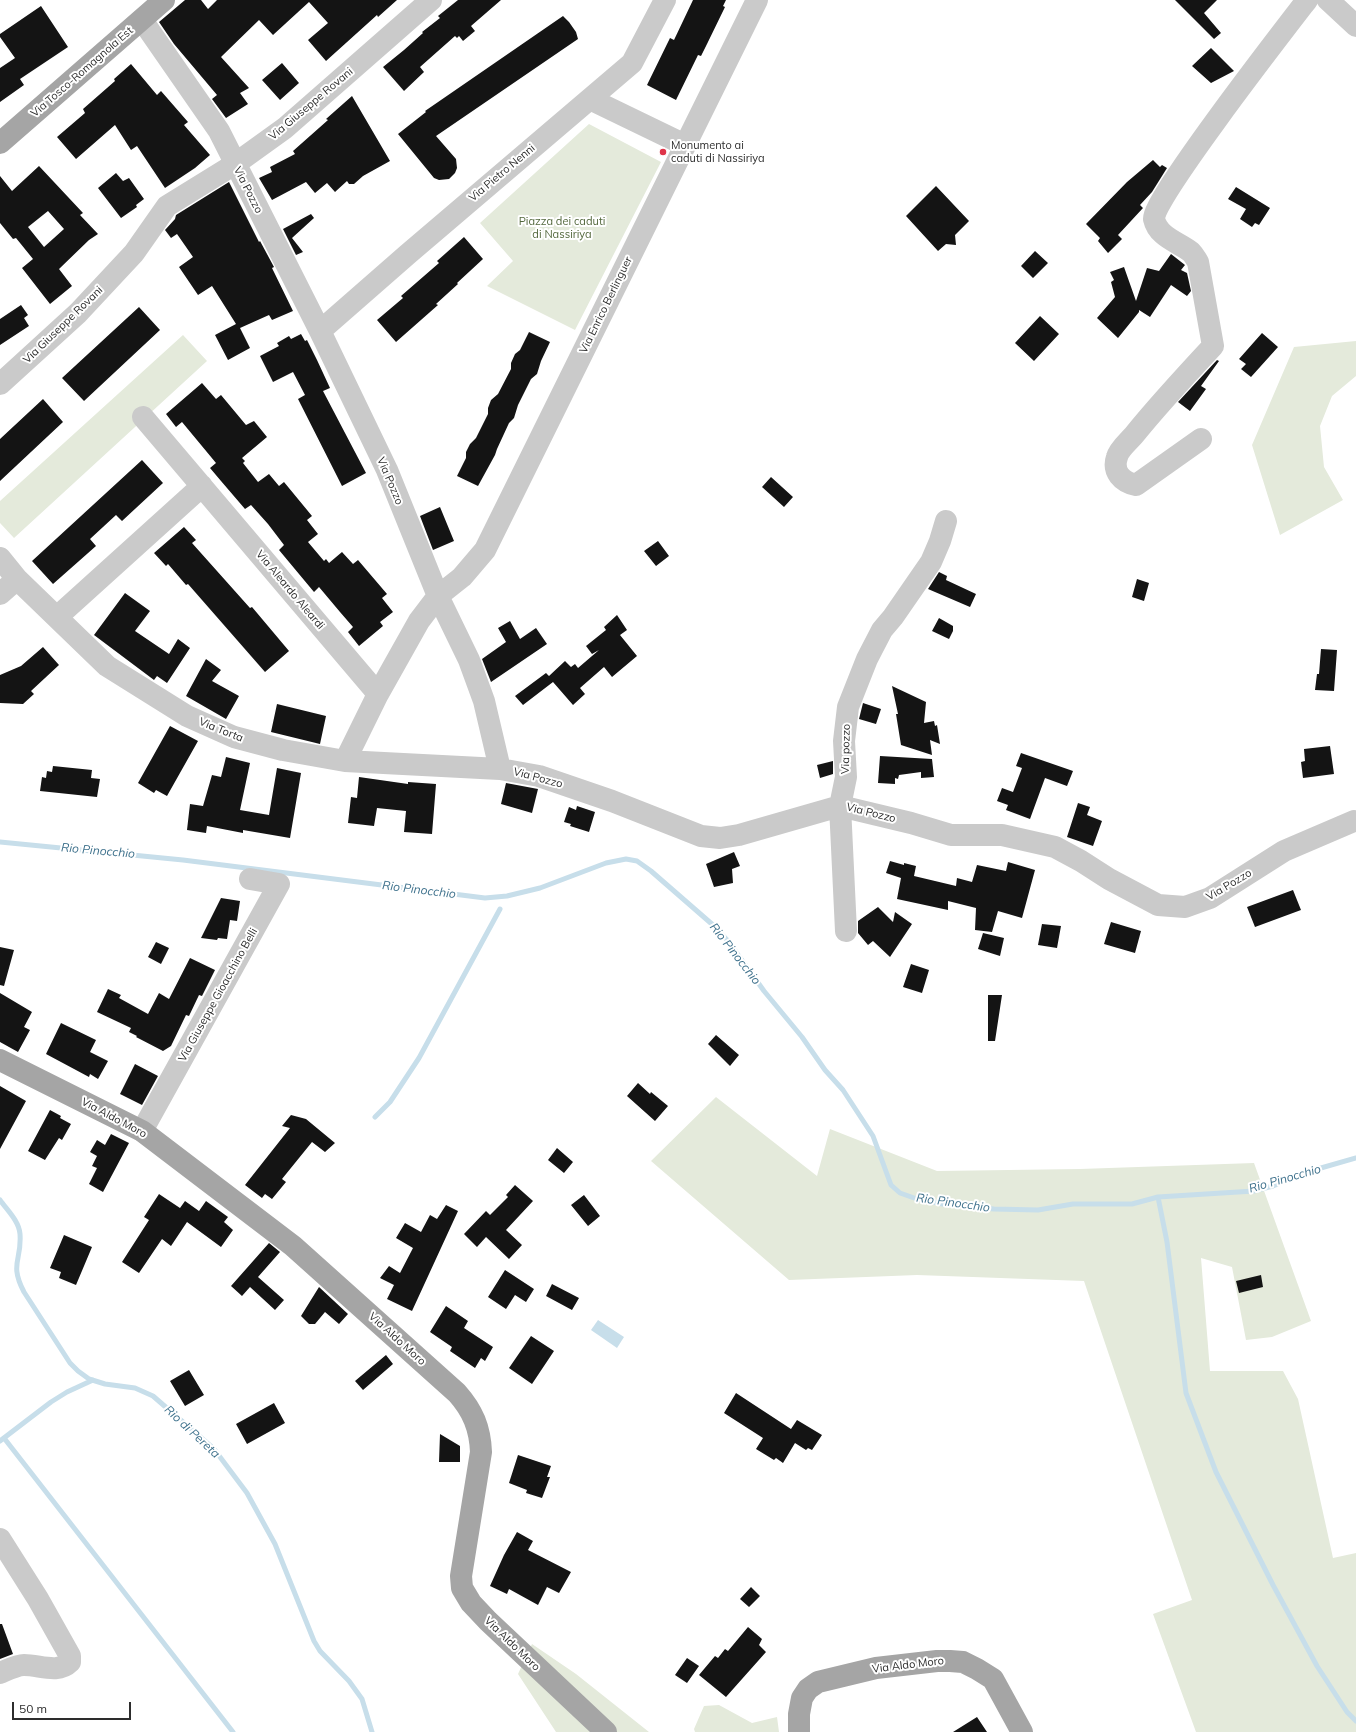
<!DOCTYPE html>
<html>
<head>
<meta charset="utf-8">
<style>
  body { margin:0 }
  #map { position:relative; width:1356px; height:1732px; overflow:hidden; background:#fff; font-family:Mulish,sans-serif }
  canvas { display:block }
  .scale { position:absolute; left:12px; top:1702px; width:119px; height:18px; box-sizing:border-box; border:2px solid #2d2d2d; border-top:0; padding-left:5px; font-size:12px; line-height:14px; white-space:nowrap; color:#2d2d2d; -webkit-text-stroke:3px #fff; paint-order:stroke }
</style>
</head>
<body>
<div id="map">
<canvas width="1356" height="1732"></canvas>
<div class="scale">50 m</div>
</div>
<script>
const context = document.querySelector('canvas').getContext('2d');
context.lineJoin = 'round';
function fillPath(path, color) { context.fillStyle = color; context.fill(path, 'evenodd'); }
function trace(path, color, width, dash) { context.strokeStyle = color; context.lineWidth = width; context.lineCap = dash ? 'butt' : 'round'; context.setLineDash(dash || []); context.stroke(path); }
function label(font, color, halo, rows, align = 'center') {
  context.font = font + ' Mulish,sans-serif'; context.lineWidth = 4; context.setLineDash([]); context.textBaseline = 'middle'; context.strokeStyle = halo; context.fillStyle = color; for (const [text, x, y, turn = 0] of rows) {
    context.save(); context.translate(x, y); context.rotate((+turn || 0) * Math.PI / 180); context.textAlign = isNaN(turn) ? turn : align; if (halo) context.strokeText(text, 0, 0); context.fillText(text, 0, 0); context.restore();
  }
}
fillPath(new Path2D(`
  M589,124l72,38 -86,168 -88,-44 26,-25 -33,-38z
  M183,335l24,26 -193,177 -14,-15v-22z
  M1356,341v35l-24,20 -12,30 4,41 19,33 -63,35 -28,-90 42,-98z
  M716,1097l101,79 13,-47 107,42 143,-2 174,-6 57,158 -39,16 -26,3 -14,-73 -31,-9 9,113h73l15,28 35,159 23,-5v179h-160l-43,-118 39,-14 -108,-319 -167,-6 -128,5 -138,-119z
  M532,1644l44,30 73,58h-93l-38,-58z
  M719,1705l33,18 25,-6 2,15h-84l-1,-3 10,-23z`), '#e4eadb');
fillPath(new Path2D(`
  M598,1320l26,17 -7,11 -26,-18z`), '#c7deea');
trace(new Path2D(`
  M0,842l183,18 302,38 22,-2 33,-8 66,-25 20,-4 11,2 14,10 62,54 15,16 36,50 38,46 23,33 18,20 30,46 18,49 9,8 17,6 26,5 51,5 44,1 35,-6h59l26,-7 96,-6 19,-5 34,-14 49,-14
  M375,1117l15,-15 29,-44 81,-149
  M1158,1197l9,45 19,151 30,79 57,113 44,81 30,46 9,9
  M0,1200c7,10 19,21 20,34 2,27 -11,29 4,58l46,71 8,8 11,8 16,5 30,4 18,8 61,53 33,44 28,51 39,97 6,10 29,30 13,18 10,33
  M4,1438l229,294
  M0,1441l51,-39 16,-10 26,-12`), '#c7deea', 5);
fillPath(new Path2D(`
  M185,0h16l7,9 9,-9h180l-19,17 -1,-2 -51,46 -18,-21 20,-17 -19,-21 -36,33 -14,-15 -38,37 28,31 -9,5 8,11 -22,14 -14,-19 5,-4 -43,-51 -15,-22z
  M458,0h43l-30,26 4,5 -12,10 -4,-5 -2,2 -2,-2 -35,31 4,5 -20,19 -21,-24 21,-17 19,-17 -1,-1 18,-14 -2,-2z
  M693,0h33l-3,6 2,1 -18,37 -6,12 -3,-1 -22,45 -29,-15 23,-47 4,2z
  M1175,0h42l-13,13 17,20 -7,6z
  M41,6l27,41 -48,32 4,6 -24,17v-34l15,-10 -15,-21v-3z
  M563,16l6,6 7,10 2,7 -142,97 20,23 1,9 -2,5 -6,6 -10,1 -5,-2 -36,-44 28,-22 -1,-1z
  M1211,48l23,23 -23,12 -19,-17z
  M282,63l17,20 -19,17 -18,-20z
  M131,64l26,31 4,-4 27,31 -4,3 26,30 -15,13 -30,20 -28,-42 -6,4 -16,-25 -39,34 -19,-22 28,-24 -2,-4 32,-28 -1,-2z
  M352,96l38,65 -27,15 -9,8h-5l-2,-3 -12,11 -8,-9 -12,10 -9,-11 -34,18 -13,-22 13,-6 -2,-5 25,-13 -2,-3 35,-31 -2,-1z
  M1153,160l7,7 2,-2 5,3 -15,24 -12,13 3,3 -25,27 4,4 -14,14 -10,-12 2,-3 -14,-14 41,-42z
  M39,166l44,47 -3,2 18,19 -9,6 -30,29 13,17 -22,18 -28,-36 11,-9 -17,-21 -3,1 -13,-16v-47l12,15zM48,211l16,18 -20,18 -16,-20z
  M116,173l7,8 6,-3 15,21 -8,6 1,2 -16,11 -23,-30z
  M229,182l30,60 1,-1 14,26 -2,1 21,43 -21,9 -3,-5 -29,13 10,20 -22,12 -13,-25 21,-11 -24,-38 -14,9 -19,-28 14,-10 -16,-23 -6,4 -6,-8 10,-11 1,-4z
  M936,186l33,35 -14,14 1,10 -10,-1 -8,7 -32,-35z
  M1236,187l34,21 -11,17 -4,-2 -3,4 -12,-8 6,-10 -18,-10z
  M311,214l3,4 -22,20 11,14 -7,3 -13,-26z
  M464,237l19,22 -26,24 1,1 -22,20 2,1 -42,37 -19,-22 26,-22 -2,-2 38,-33 -2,-2z
  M1035,251l13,12 -15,15 -12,-12z
  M1171,254l14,11 -4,5 6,3 4,18 -4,5 -16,-11 -21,32 -11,-7v2l-21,26 -21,-20 18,-21 -4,-15 3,-2 -4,-8 14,-5 12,34 11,-33 12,3z
  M21,305l7,10 -4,3 5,8 -29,19v-26z
  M139,307l21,23 -76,71 -22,-23z
  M1040,316l19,18 -25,27 -19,-18z
  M529,332l21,10 -9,19 -4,13 -6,5 -13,26 -4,13 -5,5 -12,26 -2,6 -17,31 -21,-10 9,-18v-6l4,-8 6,-6 12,-24v-6l3,-8 7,-6 13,-25v-6l4,-9 5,-4z
  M1262,333l16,14 -27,30 -10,-8 5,-5 -7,-5z
  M301,334l4,7 2,-1 10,20 13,28 -7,3 43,82 -24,13 -44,-87 7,-4 -12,-23 -20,10 -13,-26 19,-10 -2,-3 12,-7 2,3z
  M1217,360l2,1 -18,25 5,3 -16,22 -12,-9z
  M202,383l14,16 5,-4 25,30 8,-4 13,16 -25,21 3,3 -2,2 15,19 11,-8 10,12 5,-4 28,34 -5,4 11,14 -10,8 16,19 2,-2 3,4 13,-11 11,12 5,-4 29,34 -5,4 11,14 -13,10 3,4 -24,20 -11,-14 5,-5 -13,-15 -21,-25 -5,5 -35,-42 5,-5 -16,-21 -17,-19 -6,4 -24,-28 -11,-13 6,-5 -34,-41 -6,5 -10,-13z
  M43,399l20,23 -63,59v-42z
  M142,460l21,23 -41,38 -6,-6 -26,24 6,7 -43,38 -21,-23z
  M771,477l22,20 -9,10 -22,-20z
  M440,507l14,34 -21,9 -13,-34z
  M184,527l12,13 -4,3 58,65 2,-1 37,44 -24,21 -77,-88 -2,1 -18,-21 -2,2 -12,-13z
  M658,541l11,15 -13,10 -12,-15z
  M939,572l8,4 -1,4 30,14 -6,13 -42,-18z
  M1137,579l12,4 -5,18 -12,-4z
  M125,593l25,18 -15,20 34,23 9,-15 12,9 -23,35 -10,-7 -3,4 -60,-45z
  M617,615l10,15 -7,5 17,21 -25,21 -8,-10 -24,21 5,6 -12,11 -20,-23 -30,23 -8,-9 31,-23 3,3 16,-15 6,6 4,-3 3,4 21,-18 -7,4 -6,-8 20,-16 -2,-3z
  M939,618l14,8v5l-4,8 -17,-8z
  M510,621l10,18 16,-11 11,16 -56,38 -9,-23 24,-17 -8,-14z
  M43,647l16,18 -28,26 3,3 -11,10 -23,-1v-28l21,-9z
  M1321,649l16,1 -3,41 -19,-1 2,-16h2z
  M206,659l15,11 -9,11 27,15 -13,23 -40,-23z
  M892,686l34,16 -2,21 10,-2 1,5 2,-1 3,19 -10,-4 2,15 -31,-10 -5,-31h2z
  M863,703l18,6 -5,15 -17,-5z
  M277,704l49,12 -6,28 -49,-12z
  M170,726l28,15 -31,55 -11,-6 -2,3 -16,-10z
  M1330,746l4,28 -31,4 -2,-16 4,-1 -1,-12z
  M1021,753l52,18 -6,15 -22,-8 -15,41 -24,-9 2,-5 -11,-4 5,-13 11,4 9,-24 -6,-2z
  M880,756l52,3 2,18 -13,1v-6l-22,3 -1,4 -3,-1v6l-17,-1z
  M226,757l24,6 -10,47 29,5 8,-47 24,5 -11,65 -47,-8v3l-36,-7 -1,7 -19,-3 3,-26 13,2 9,-31 9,2z
  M833,761v13l-13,4 -3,-13z
  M53,766l39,4 -1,8 9,1 -3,18 -57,-6 2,-14 4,1 1,-7 5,1z
  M359,777l49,7v-2l28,2 -4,50 -28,-2 2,-21 -29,-3 -3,18 -26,-3 3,-26 6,1z
  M506,783l32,6 -6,24 -31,-9z
  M1078,803l12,4 -3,8 15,6 -9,25 -26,-9z
  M577,806l18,6 -6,20 -19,-6 1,-2 -7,-2 5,-15 7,3z
  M734,852l6,14 -8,3 1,14 -19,4 -8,-23z
  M890,861l14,4v-2l12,3 -2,10 42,10 1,-8 15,4 5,-17 29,6 2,-9 27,8 -13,48 -24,-7 -6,21 -17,-2 1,-22 -28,-7v9l-51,-11 4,-21 -15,-5z
  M1293,890l8,20 -46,17 -8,-20z
  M221,898l19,3 -3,20 -7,-1 -3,19 -9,-1 -1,2 -16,-2z
  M878,907l15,15 2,-10 17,12 -22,33 -17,-16 -5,4 -10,-12v-12z
  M1111,922l30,9 -6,22 -31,-9z
  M1042,924l19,2 -4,22 -19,-3z
  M983,933l21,5 -4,18 -22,-7z
  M156,942l13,6 -8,16 -13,-7z
  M0,947l14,3 -10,36 -4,-1z
  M190,958l25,12 -13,26 -3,-1 -10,21 -3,-1 -15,31 -8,5 -27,-14 1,-1 -8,-4 2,-4 -34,-16 11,-23 13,6 -2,3 29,16 11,-21 10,6z
  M911,964l18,6 -7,23 -19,-6z
  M0,993l32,19 -8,15 6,3 -12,22 -18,-10z
  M988,995h14l-7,46h-7z
  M61,1023l35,17 -6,12 18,9 -10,18 -8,-5 -1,3 -43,-23z
  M716,1035l23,20 -9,11 -22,-22z
  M135,1064l23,12 -16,29 -22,-11z
  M638,1083l12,11 1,-2 17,14 -13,15 -28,-25z
  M0,1086l26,15 -26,48z
  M50,1110l11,6 -1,2 11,6 -9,16 -3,-2 -14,22 -17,-9z
  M291,1115l15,4 29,24 -10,9 -13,-10 -30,37 4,3 -14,17 -7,-5 -3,4 -17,-13 45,-57 -8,-2z
  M111,1134l18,9 -26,49 -14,-8 8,-16 -5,-2 5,-10 -7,-4 7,-12 8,5z
  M557,1148l16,14 -9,11 -16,-13z
  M515,1185l18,16 -27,29 16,15 -13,14 -23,-22 -9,10 -13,-13 22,-23 4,4 18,-18 -2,-2z
  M159,1194l21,14 5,-7 14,10 7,-10 22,16 -4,5 9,8 -12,17 -34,-25 -16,24 -9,-7 -23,34 -17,-11 27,-42 -5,-3z
  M584,1195l16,21 -12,10 -17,-21z
  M446,1205l12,6 -46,100 -25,-12 7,-14 -14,-7 9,-12 11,7 13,-25 -17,-10 9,-15 16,9 9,-17 7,4z
  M64,1235l28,12 -16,38 -17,-7 2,-6 -11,-4z
  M269,1243l11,9 -22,25 26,23 -9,10 -25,-23 -8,9 -11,-10z
  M505,1270l29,19 -8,13 -11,-7 -9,14 -18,-12z
  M1261,1275l2,12 -24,6 -3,-12z
  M552,1284l27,14 -7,12 -26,-14z
  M319,1287l29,27 -9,10 -14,-12 -10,12h-6l-8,-8z
  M446,1306l22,15 -4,7 29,19 -8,14 -4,-3 -6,10 -25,-17 2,-4 -22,-15z
  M531,1336l23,15 -22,33 -23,-16z
  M386,1355l7,9 -30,26 -8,-9z
  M189,1370l15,25 -19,11 -15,-25z
  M736,1393l55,36 6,-9 25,15 -10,15 -4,-2 -2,2 -11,-7 -12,20 -7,-5 -2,2 -18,-11 7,-11 -39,-25z
  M274,1403l11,20 -38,21 -11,-20z
  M440,1434l20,12v16h-21z
  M518,1455l33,11 -4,11h3l-8,21 -16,-5 1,-3 -18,-7z
  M517,1532l16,9 -5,9 43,22 -12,21 -12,-6 -9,18 -29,-16 -2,5 -17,-8 14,-31z
  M751,1587l9,9 -11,11 -9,-8z
  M0,1624h2l11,30 -13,5z
  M748,1627l14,12 -3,6 7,7 -40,45 -27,-22 16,-19 3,2 7,-9 3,2z
  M687,1658l12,8 -12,17 -12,-8z
  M977,1717l10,15h-34z`), '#141414');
trace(new Path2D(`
  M1328,0l28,26
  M142,20l77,111 101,200 67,139 51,126 31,64 15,41 16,68
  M590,99l95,46
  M320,331l88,-77 224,-191 33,-63
  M0,384l78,-71 56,-60 33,-47 68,-42 50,-36 146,-128
  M143,417l235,277 -33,67
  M1201,439l-65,46c-14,-3 -24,-13 -19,-28 2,-8 12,-16 17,-22 25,-31 52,-60 79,-89l-15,-84c-2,-3 -4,-7 -7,-10 -13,-10 -33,-15 -37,-33 -3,-18 133,-193 153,-219
  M0,558l17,21 90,87 80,50 47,21 49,13 62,11 155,8 39,7 73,25 89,35 19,2 19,-3 101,-29 71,17 40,12h51l53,12 26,14 28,18 49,26 27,2 25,-9 74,-47 70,-30
  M0,594l17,-15
  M57,617l145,-131
  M378,694l41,-73 19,-25 24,-19 23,-27 272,-550
  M846,931l-6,-125 6,-29 -2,-36 4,-34 19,-48 15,-29 11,-13 38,-55 9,-21 6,-20
  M142,1131l137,-247 -29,-5
  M0,1539l38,60 32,57v6c-12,12 -30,3 -46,3 -7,0 -17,5 -24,8`), '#cacaca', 22);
trace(new Path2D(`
  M0,143l164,-143
  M0,1060l142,71 151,115 164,147c16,18 23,35 24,59l-20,124 1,12 9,15 17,18 118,111
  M799,1732v-18l3,-16 6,-9 10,-7 58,-14 61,-7h13l13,1 14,7 16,10 29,53`), '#a5a5a5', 22);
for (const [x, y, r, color] of [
  [663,152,4,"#df3449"]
]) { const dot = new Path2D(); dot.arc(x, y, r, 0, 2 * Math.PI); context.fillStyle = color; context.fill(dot); trace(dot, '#fff', 1.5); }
label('11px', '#2d2d2d', '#fff', [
  ["Via Tosco-Romagnola Est",82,72,-41],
  ["Via Giuseppe Rovani",311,104,-40],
  ["Via Pietro Nenni",502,173,-40],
  ["Via Pozzo",248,190,63],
  ["Via Enrico Berlinguer",606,305,-64],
  ["Via Giuseppe Rovani",63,325,-44],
  ["Via Pozzo",390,481,67],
  ["Via Aleardo Aleardi",290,590,50],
  ["Via Torta",221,730,22],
  ["Via pozzo",846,749,-89],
  ["Via Pozzo",538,778,15],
  ["Via Pozzo",871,813,14],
  ["Via Pozzo",1229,885,-31],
  ["Via Giuseppe Gioacchino Belli",218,995,-61],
  ["Via Aldo Moro",114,1118,28],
  ["Via Aldo Moro",397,1339,42],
  ["Via Aldo Moro",512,1644,44],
  ["Via Aldo Moro",908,1665,-7]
]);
label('11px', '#2d2d2d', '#fff', [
  ["Monumento ai",671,146],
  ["caduti di Nassiriya",671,159]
], 'left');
label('11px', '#52673c', '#fff', [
  ["Piazza dei caduti",562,222],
  ["di Nassiriya",562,235]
]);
label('italic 12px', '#3e718c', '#fff', [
  ["Rio Pinocchio",98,851,5],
  ["Rio Pinocchio",419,890,7],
  ["Rio Pinocchio",735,954,52],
  ["Rio Pinocchio",1285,1179,-16],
  ["Rio Pinocchio",953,1203,8],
  ["Rio di Pereta",192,1432,43]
]);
</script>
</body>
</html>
